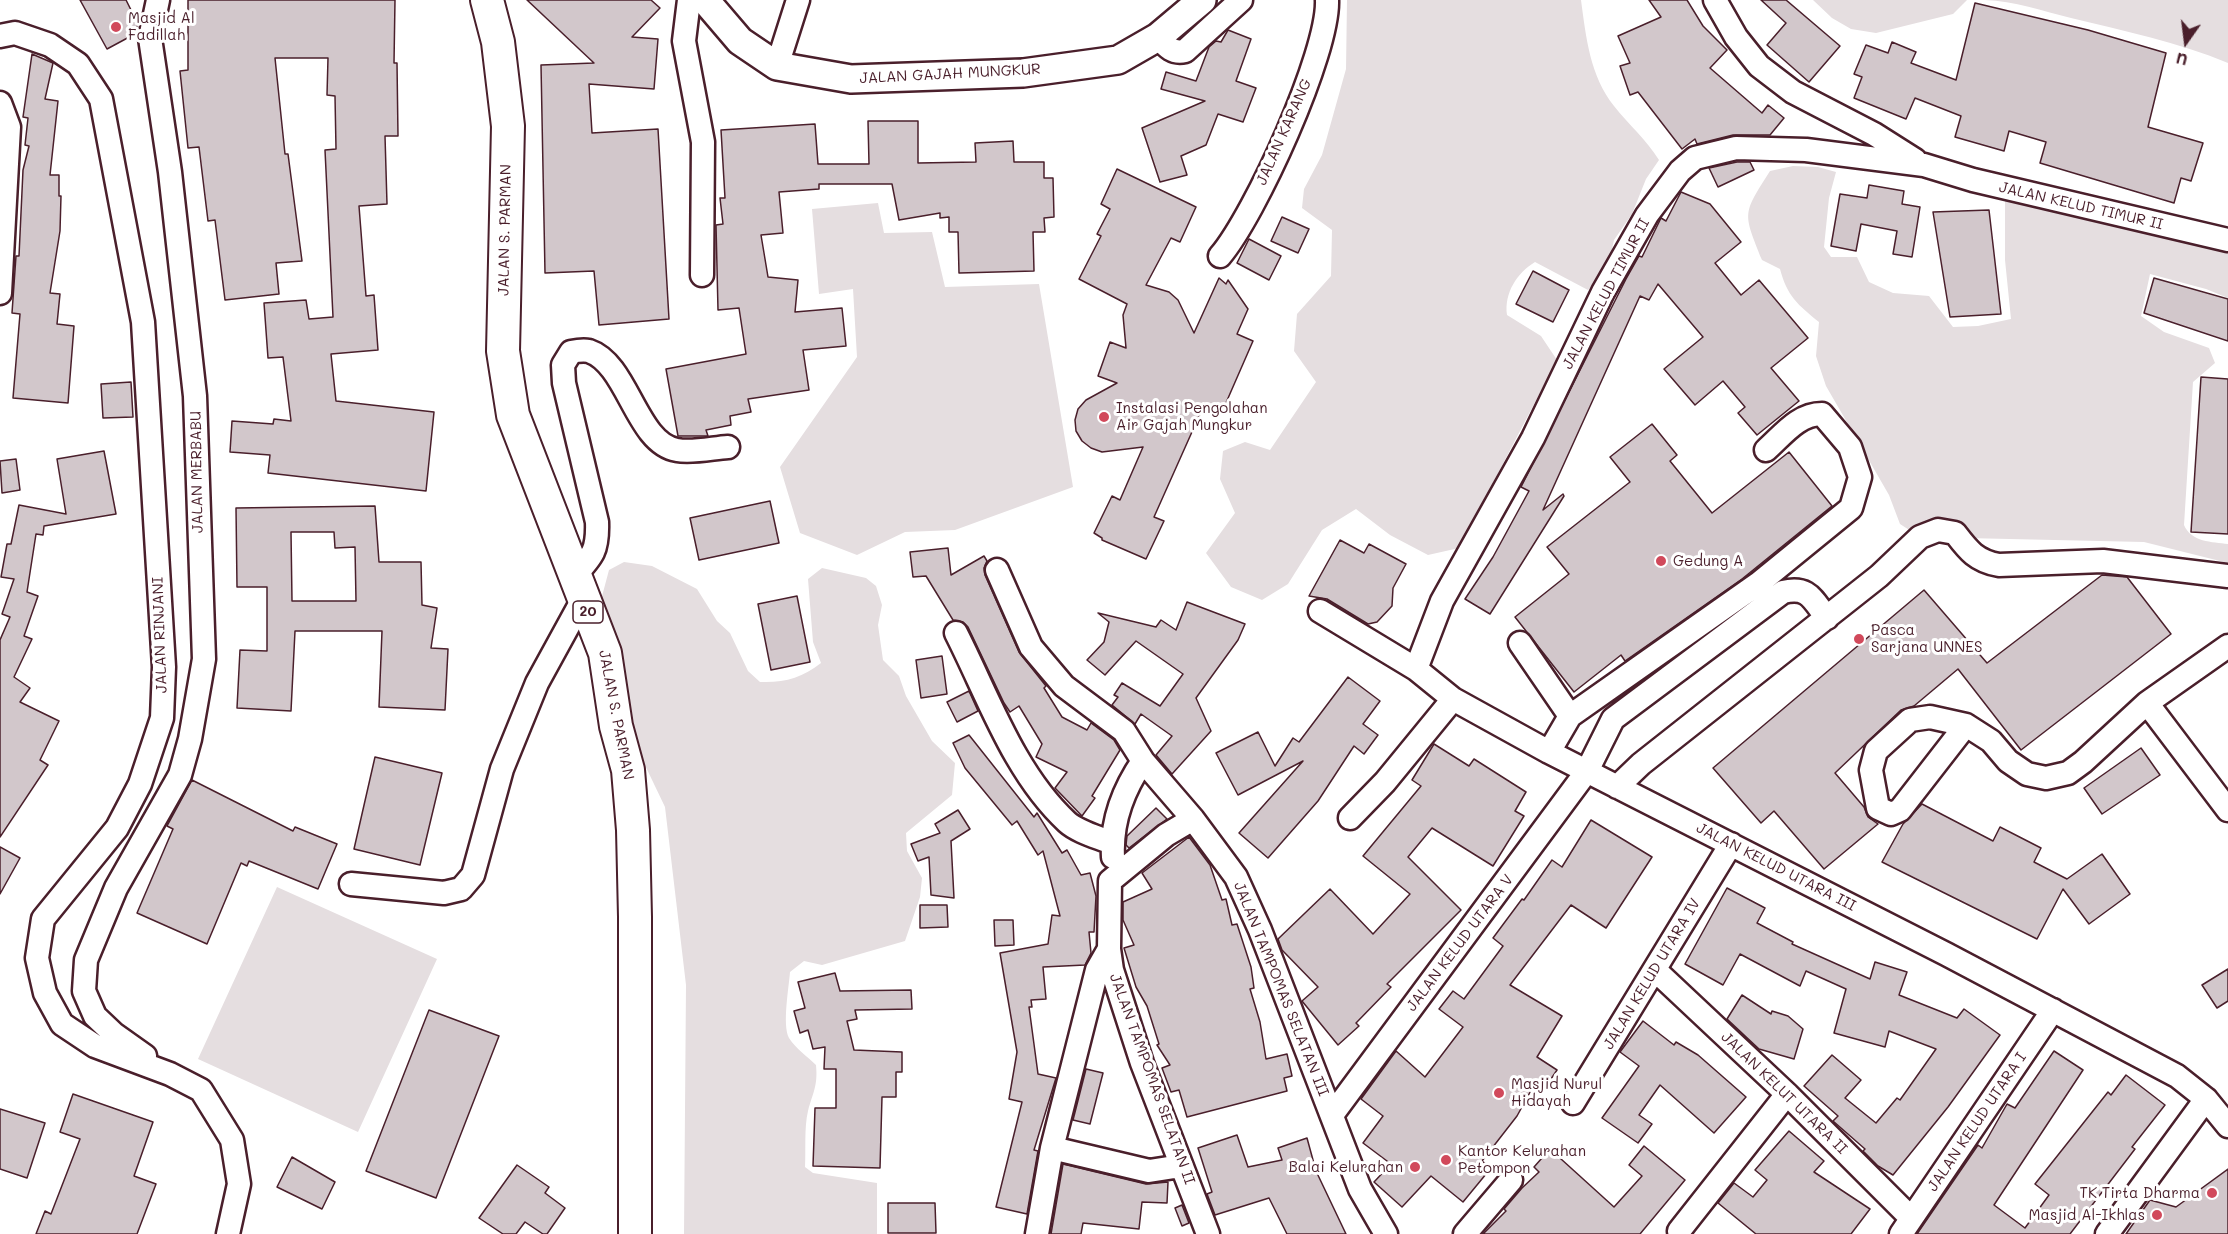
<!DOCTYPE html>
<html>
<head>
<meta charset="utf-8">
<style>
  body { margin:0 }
  #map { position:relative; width:2228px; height:1234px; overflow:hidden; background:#fff; font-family:Mali,sans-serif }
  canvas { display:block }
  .north { position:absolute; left:2156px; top:12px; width:60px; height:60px; -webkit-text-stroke:4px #fff; paint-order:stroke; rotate:194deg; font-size:16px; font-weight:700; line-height:24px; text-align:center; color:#4a1f2b }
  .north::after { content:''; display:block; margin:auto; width:21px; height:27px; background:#4a1f2b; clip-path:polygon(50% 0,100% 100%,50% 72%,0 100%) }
</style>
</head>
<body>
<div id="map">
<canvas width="2228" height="1234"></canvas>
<div class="north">U</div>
</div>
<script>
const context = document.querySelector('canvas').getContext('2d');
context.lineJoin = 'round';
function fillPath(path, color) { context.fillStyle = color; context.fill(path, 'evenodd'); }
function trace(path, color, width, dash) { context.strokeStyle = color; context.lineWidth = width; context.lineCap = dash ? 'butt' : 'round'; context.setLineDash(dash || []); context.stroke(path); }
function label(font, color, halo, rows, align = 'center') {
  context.font = font + ' Mali,sans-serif'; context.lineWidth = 6; context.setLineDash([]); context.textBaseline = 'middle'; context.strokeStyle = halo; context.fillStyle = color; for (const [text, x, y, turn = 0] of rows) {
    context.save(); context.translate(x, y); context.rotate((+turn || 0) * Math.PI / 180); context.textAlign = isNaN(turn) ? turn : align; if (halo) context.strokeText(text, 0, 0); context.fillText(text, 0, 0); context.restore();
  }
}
fillPath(new Path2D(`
  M1347,0h234c5,37 9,76 33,106 15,19 32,33 45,54l-13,19 -14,35 -18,26 -7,31 -19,19 -53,-28c-18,11 -31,31 -28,53l34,21 16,24 -98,188 -31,7 -38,-20 -34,-26 -34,21 -34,54 -26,16 -31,-13 -25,-34 29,-40 -15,-34 3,-28 22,-9 25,8 46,-68 -22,-31 3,-37 34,-38 1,-46 -30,-22 2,-19 18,-34 24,-86z
  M1813,0h154l-14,14 -77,19 -25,-4 -19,-11z
  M1985,0h243v63c-50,-21 -104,-32 -157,-45 -28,-7 -57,-17 -86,-18z
  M1793,166l25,1 18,5 -7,26 -5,49 7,10h26l12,25 24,11 36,3 24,31 25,-1 33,-7 -6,-59v-62l223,47v53l-22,-9 -56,-15 -9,42 23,16 45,16 6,15 -22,19 -9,143c7,17 28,17 44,19v19l-84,-21 -224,-5 -20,-13 -11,-29 -63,-109 -10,-30 3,-34c-21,-17 -32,-26 -39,-53l-18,-9c-19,-48 -20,-45 8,-89z
  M878,203l6,30 48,-1 13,55 94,-3 34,203 -118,43 -50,2 -48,23 -57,-22 -20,-66 77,-110 -4,-68 -34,5 -7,-85z
  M624,562l28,4 45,23 20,32 13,12 18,38 12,11c24,1 42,-4 61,-19l-8,-21 -5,-63 14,-11 44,10 10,8 6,19 -4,20 5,35 16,16 7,20 26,45 23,22 -3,32 -46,38 1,18 15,27 -2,19 -15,44 -83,24 -18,-4 -14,11c-1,15 -8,53 -1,66 7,11 18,18 27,27 2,21 -3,27 -8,46 -4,17 -2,39 -3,56l8,6 64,10v51h-193l2,-249 -21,-178 -34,-71 -30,-136 8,-30z
  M277,887l160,72 -79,173 -160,-73z`), '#e5dee0');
const building = new Path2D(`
  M80,0h46l12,24 -5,11 -26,14z
  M188,0h207l-1,63h3l1,73h-13l2,68 -28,2 7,90 8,-1 4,55 -47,4 5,47 98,11 -8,79 -158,-18 2,-18 -40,-3 2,-31 41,3 1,-5 17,2 -8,-64 -15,1 -4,-55 42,-3 3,19 24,-2 -8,-167 11,-1 -1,-53 -8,-1 1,-37h-53l10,96h3l14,107 -26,2 3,31 -54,6 -10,-80 -7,1 -9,-74 -11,1 -8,-77 8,-1z
  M527,0h124l9,8 -28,29 26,2 -4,50 -65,-5 3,49 66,-4 11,190 -70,6 -5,-54 -49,2 -4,-208 53,-2z
  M1649,0h38l16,26 24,24 -17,18 52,45 6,-8 16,13 -14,17h-37l-36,9 -2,-5 -13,10 -44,-57 -8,3 -10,-29 10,-3 -12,-27 43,-19z
  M1761,0h25l54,46 -31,36 -42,-37 19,-22z
  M1975,3l113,27 78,23 -18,74 55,16 -12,38 -10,-3 -7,25 -134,-40 6,-21 -37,-11 -5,20 -49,-14 6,-21 -46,-18 -9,21 -52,-21 8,-21 -8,-3 12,-29 22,8 4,-11 24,10 -5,11 45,17z
  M1228,30l23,9 -15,42 20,7 -13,34 -25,-8 -12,31 -25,11 6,19 -27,7 -18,-54 63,-27 -44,-12 5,-17 30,9 13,-34 7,-6 5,1z
  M32,54l21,9 -8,36 13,2 -8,74h9v21h2l-1,35 -10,62 10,1 -3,30 17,2 -6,77 -55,-5 7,-84 -8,-1 4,-57h3l4,-86 6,-24 -4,-1 3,-27 -5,-1z
  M868,121h50v42l58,-1 -1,-19 38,-2 1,21h30v16h9l1,39 -10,1 1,14h-12l1,39 -75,2 -1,-41h-9v-15l-9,1v-5l-41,7 -7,-36h-73v5l-40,3 4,41 -22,2 7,42 30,3 -3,32 47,-4 4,38 -43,4 6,40 -61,9 3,13 -21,4 1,9 -25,5 2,6h-30l-12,-67 80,-15 -7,-46 -21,2 -2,-85 7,-1 -3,-26h5l-4,-68 94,-6 3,40h51z
  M1737,162h13l4,8 -36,17 -9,-19z
  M1117,169l79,38 -16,35 -9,-4 -25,47 23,7 9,8 16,33 25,-55 7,6 2,-4 20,29 -11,25 16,7 -31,71 -18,-7 -50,112 10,4 -18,38 -44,-19v-2l-8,-5 18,-37 8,4 23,-53 -41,5 -11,-4 -9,-7 -6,-10 -1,-11 3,-11 8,-9 31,-17 -19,-7 12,-34 16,6 -3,-33 4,-11 -48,-25 22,-43 -4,-2 13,-25 -9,-5z
  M1869,185l35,6 -2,13 18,3 -8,50 -19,-3 4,-23 -36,-7 -5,27 -25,-5 9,-52 27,4z
  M1681,192l29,12 31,38 -26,21 26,32 18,-15 49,58 -37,30 28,33 -42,34 -19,-22 7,-6 -22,-26 -28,24 -31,-36 39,-32 -45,-53 -9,16 -9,-4 -97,214 20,-16 1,2 -74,118 -25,-15 28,-42 36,-66 -8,-4 105,-208 13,-23 3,1 19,-39 5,3z
  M1989,210l12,104 -51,3 -17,-105z
  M1282,217l27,12 -11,24 -27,-12z
  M1249,239l32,17 -12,24 -32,-17z
  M1533,271l36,19 -16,32 -37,-18z
  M2154,278l74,21v42l-84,-28z
  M2201,377l27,2v155l-37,-2z
  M131,382l2,35 -30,1 -2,-34z
  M1652,424l25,31 -7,6 42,52 77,-61 43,54 -90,73 -117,82 -4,-6 -47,37 -59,-75 54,-43 -22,-27 83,-65 -20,-25z
  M104,451l12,63 -72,12 -1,9 -7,-1 -9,58 11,4 -14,40 8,3 -18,38 16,11 -10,14 39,19 -19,39 8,5 -48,72v-197l10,-23 -8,-3 12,-35 -13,-2 6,-33h4l8,-39 47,9 -9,-55z
  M16,459l4,31 -18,3 -2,-32z
  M770,501l9,42 -80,17 -9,-42z
  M375,506l4,56h42l1,43 15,3 -6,40 17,1 -3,61 -66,-3 3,-76h-87l-4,80 -54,-3 3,-58 27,1v-64h-30l-1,-79zM291,532h43l1,16 20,-1 1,54h-64z
  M1340,540l24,13 5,-9 37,20 -13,24 -1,18 -15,16 -9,2 -41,-25 -18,-3z
  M948,548l3,27 33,-19 3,5 -3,7 1,7 34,77 27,34 -2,2 18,29 25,13 4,-7 23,17 6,10 -28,46 3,2 -13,18 -27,-28 12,-16 -31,-15 6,-13 -23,-38 -9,6 -6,-9 -36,-76 -5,-5 -10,-2 -27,-44 -13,1 -3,-25z
  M2102,575l25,2 44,57 -150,116 -63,-81 -44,37 -13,4 -66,63 29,34 4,10 10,7 -54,45 -50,-58 -13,12 -48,-55 211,-178 63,73z
  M797,596l13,66 -39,8 -13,-66z
  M1187,602l58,22 -7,16 -42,58 15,33 -39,43 -16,-19 16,-19 -31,-22 -6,10 -23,-19 6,-8 -4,-2 8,-12 38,23 23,-32 -47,-33 -31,34 -18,-15 17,-18 5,-20 -11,-9 58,14 5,-7 15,10z
  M942,656l5,38 -26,4 -5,-38z
  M1348,677l32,24 -17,23 15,11 -14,19 -10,-8 -36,55 -50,57 -29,-25 64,-72 -65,34 -22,-42 42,-21 17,34 18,-28 6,4z
  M969,691l9,20 -21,11 -10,-20z
  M969,735l65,82 3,-4 25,40 5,-3 14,25 9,-2 6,23 -2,36h-5l2,21 -6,12 -42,2 3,32 -15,1 1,7h-3l9,67 18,4 -22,72 4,1 -11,63 -31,-7 26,-105 -13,-3 8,-47 -17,-99 48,-9 4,-29 8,1 -17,-65 -5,4 -21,-34 -5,4 -47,-57 -12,-25z
  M1434,744l35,22 5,-7 52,33 -11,19 9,5 -31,50 -61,-38 -24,29 53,53 -74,74 4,3 -35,36 3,3 -21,19 -36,-44 16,-14 -36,-37 -4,-11 52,-50 43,45 37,-40 -47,-38 58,-70 -9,-6z
  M2141,748l19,27 -58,39 -18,-26z
  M375,757l67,16 -22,92 -66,-16z
  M192,780l101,51 2,-4 42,17 -19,45 -69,-28 -2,5 -6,-3 -34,81 -70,-31 36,-84 -6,-3z
  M1922,804l71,37 7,-14 41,21 -7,14 33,17 35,-25 28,40 -41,30 -26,-35 -26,50 -155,-77 21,-38z
  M1156,808l11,11 -38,29 -3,-3 1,-9z
  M958,810l12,19 -19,12 3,57 -23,-3 -2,-38 -11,4 -7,-17 29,-11 -5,-9z
  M1591,820l61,37 -46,71 -35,-23 -61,80 52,31 -25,41 20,13 -14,21 -9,-6 -17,31 -35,45 9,7 -28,34 -32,-26 -29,31 -28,-25 17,-18 -28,-21 20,-27 -22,-17 35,-48 29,26 38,-50 -24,-18 14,-18 11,8 39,-53 -10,-8 29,-39 2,1 28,-40 10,7z
  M1189,837l21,28 12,35 4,-1 6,26 5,-1 14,43 3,21 -4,1 10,33 6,37 21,-5 5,22 -8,2 3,13 -100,26 -8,-27 -8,2 -9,-24 8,-3 -13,-20 2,-1 -12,-38 -11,-19 -12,-39 10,-3 -11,-25v-18l29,-13 -10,-16z
  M0,847l20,11 -20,36z
  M1727,888l38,20 -8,15 36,19 -1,2 78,35 5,-17 32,10 -8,23 58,23 7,-9 36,26 -52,72 -55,68 -15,-9 -15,-15 2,-2 -32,-28 5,-5 -34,-30 28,-31 29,25 -16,18 31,25 21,-25 3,2 36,-51 -47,-18 -4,16 -51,-14 12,-44 -40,-18 -6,15 -60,-32 -17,31 -38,-21z
  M920,905h27l1,22 -28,1z
  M994,920h19l1,25 -19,1z
  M2228,969v32l-11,7 -15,-23z
  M835,973l5,18 71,-1 1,19 -57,1 2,9 -10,2 7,29 48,2v20h-6v25h-14l-2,71 -67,-2 2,-58h21v-39h-12l1,-22 -12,2 -5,-19 -8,3 -6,-22 11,-3 -7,-26z
  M1742,995l29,19 1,-3 16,5 15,13 -9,30 -35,-10 -32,-30z
  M429,1010l70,26 -63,162 -70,-27z
  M1643,1021l31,24 2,-3 22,13 48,42 -32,36 -54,-48 -21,30 13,9 -14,19 -36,-25 37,-52 -19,-14z
  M2054,1051l29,19 -89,135 31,23 24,-33 -14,-11 73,-92 3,3 15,-20 39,30 -33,42 3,2 -65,85h-153l61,-89 4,3 25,-44 8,4z
  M1086,1069l17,4 -13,51 -17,-4z
  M73,1094l80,28 -19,54 22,8 -19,50h-101l9,-23 6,3 29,-75 -20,-7z
  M0,1109l45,14 -18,55 -27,-9z
  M1789,1131l35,30 -10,11 56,37 -19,25h-95l-38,-31 16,-20 19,14 14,-17 -12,-10z
  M1237,1135l11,32 34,-7 -4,-12 29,-10 9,33 30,63h-59l-18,-36 -54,17 -8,-21 5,-2 -14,-44z
  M1644,1146l41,34 -45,54h-157l23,-23 -2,-2 18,-21 17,-16 -5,-5 16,-18 64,58 28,-31 -13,-11z
  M292,1157l43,25 -13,27 -45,-22z
  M1063,1164l83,20 22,-2 -1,21 -25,-1 -3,27 -56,-6 -2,11h-30z
  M517,1165l32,22 -4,6 20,15 -18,26h-4l-18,-12 -9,12h-13l-24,-16z
  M2228,1169v65h-102l24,-34 26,7z
  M888,1203h47l1,30h-48z
  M1182,1205l7,18 -7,3 -7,-18z`);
fillPath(building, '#d2c7cb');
trace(building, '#4a1f2b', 1.5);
const minor = new Path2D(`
  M689,0l-5,41 19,101 -1,133
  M1715,0l21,37 23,29 34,26 81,42 41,26
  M0,36l15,-3 35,12 28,19 23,35 42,223 21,345 -2,51 -22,66 -23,44 -74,91 -6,39 8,35 17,31 33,22 75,28 31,16 31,50 7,44 -11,50
  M1158,37c8,9 14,17 27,14l56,-51
  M777,66l21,-66
  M0,103l9,24 -9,166
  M1220,256c35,-41 109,-203 107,-256
  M997,570l34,77 33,39 60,45 19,30 50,58 43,58 24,53 100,259 26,45
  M574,576c19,-20 24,-26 23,-54l-33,-139 -1,-18 8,-13c5,-1 13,-2 18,-1 39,13 47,92 88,99 15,3 36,-2 51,-3
  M1320,611l96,58 37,30 96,53 397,202 231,122 29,23 22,27
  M956,633c32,63 58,140 111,189 11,10 31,15 45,21
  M1520,643l50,73
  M1416,669l26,-68 91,-163 70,-146 44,-77 33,-44 15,-13 41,-10 70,2 118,15 49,15 255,60
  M2147,703l81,107
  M1966,725l-66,85 -9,4 -13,-6 -7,-38 5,-19 34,-31 20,-3 36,8 25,16 17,20 19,13 19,4 22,-5 15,-11 64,-59 81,-57
  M1549,752l21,-36 189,-133 92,-75 9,-31 -10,-30 -28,-33c-24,0 -39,21 -56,36
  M1617,787l24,-23 238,-188 41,-39 18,-7 17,3c13,17 21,28 44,32l104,-4 125,15
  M1350,818l35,-36 68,-83
  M1193,819l-27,16 -56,46 -1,68 3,21 30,93 66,171
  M1113,857c-2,-36 10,-67 30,-96
  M351,884l93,9 17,-4 12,-14 29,-106 35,-86 46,-84
  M1655,970l132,124 124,124
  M145,1056l-31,-22 -19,-18 -11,-25 2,-31 30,-72 64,-113 10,-36 14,-80 -9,-263 -25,-224 -20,-134 8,-38
  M1573,1103l158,-259
  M1332,1115l255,-344 26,-52 170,-127c26,-6 29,7 44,26
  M1052,1148l45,-178 12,-21
  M1679,1231l108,-137
  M1037,1234l15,-86 97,23 32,-5
  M1465,1234l46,-54
  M1901,1234l152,-224
  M2107,1234l99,-135`);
const major = new Path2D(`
  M705,0l35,41 37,25 74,13 172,-6 95,-13 40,-23 44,-37`);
const highway = new Path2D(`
  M487,0l11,42 10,84 -5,225 10,64 92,238 11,73 12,44 5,60 2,87v317`);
trace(minor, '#4a1f2b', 27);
trace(major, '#4a1f2b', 32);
trace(highway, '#4a1f2b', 36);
trace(minor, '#fff', 22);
trace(major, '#fff', 27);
trace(highway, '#fff', 32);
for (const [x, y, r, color] of [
  [116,27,6,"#d1495b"],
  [1104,417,6,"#d1495b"],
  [1661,561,6,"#d1495b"],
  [1859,639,6,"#d1495b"],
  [1499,1093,6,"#d1495b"],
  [1446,1160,6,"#d1495b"],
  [1415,1167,6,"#d1495b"],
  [2212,1193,6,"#d1495b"],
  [2157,1215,6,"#d1495b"]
]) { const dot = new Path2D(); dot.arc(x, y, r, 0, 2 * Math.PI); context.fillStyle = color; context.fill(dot); trace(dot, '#fff', 2); }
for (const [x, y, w] of [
  [588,612,30]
]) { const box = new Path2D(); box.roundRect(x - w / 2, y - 11, w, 22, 4.5); context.fillStyle = '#fff'; context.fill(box); trace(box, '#4a1f2b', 1.5); }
label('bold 14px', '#4a1f2b', null, [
  ["20",588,612]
]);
label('15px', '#4a1f2b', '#fff', [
  ["Masjid Al",128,18],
  ["Fadillah",128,35],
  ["Instalasi Pengolahan",1116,408],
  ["Air Gajah Mungkur",1116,425],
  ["Gedung A",1673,561],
  ["Pasca",1871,630],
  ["Sarjana UNNES",1871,647],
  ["Masjid Nurul",1511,1084],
  ["Hidayah",1511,1101],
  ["Kantor Kelurahan",1458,1151],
  ["Petompon",1458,1168],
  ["Balai Kelurahan",1403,1167,"right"],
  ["TK Tirta Dharma",2200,1193,"right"],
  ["Masjid Al-Ikhlas",2145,1215,"right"]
], 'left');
label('15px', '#4a1f2b', '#fff', [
  ["JALAN GAJAH MUNGKUR",950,74,-3],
  ["JALAN KARANG",1284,132,-66],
  ["JALAN KELUD TIMUR II",2081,206,13],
  ["JALAN S. PARMAN",505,230,-89],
  ["JALAN KELUD TIMUR II",1606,294,-62],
  ["JALAN MERBABU",197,472,-91],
  ["JALAN RINJANI",160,635,-92],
  ["JALAN S. PARMAN",616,715,79],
  ["JALAN KELUD UTARA III",1776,867,27],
  ["JALAN KELUD UTARA V",1460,943,-53],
  ["JALAN KELUD UTARA IV",1652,974,-59],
  ["JALAN TAMPOMAS SELATAN III",1281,989,68],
  ["JALAN TAMPOMAS SELATAN II",1152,1079,70],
  ["JALAN KELUT UTARA II",1784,1093,44],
  ["JALAN KELUD UTARA I",1977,1122,-56]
]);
</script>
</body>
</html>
